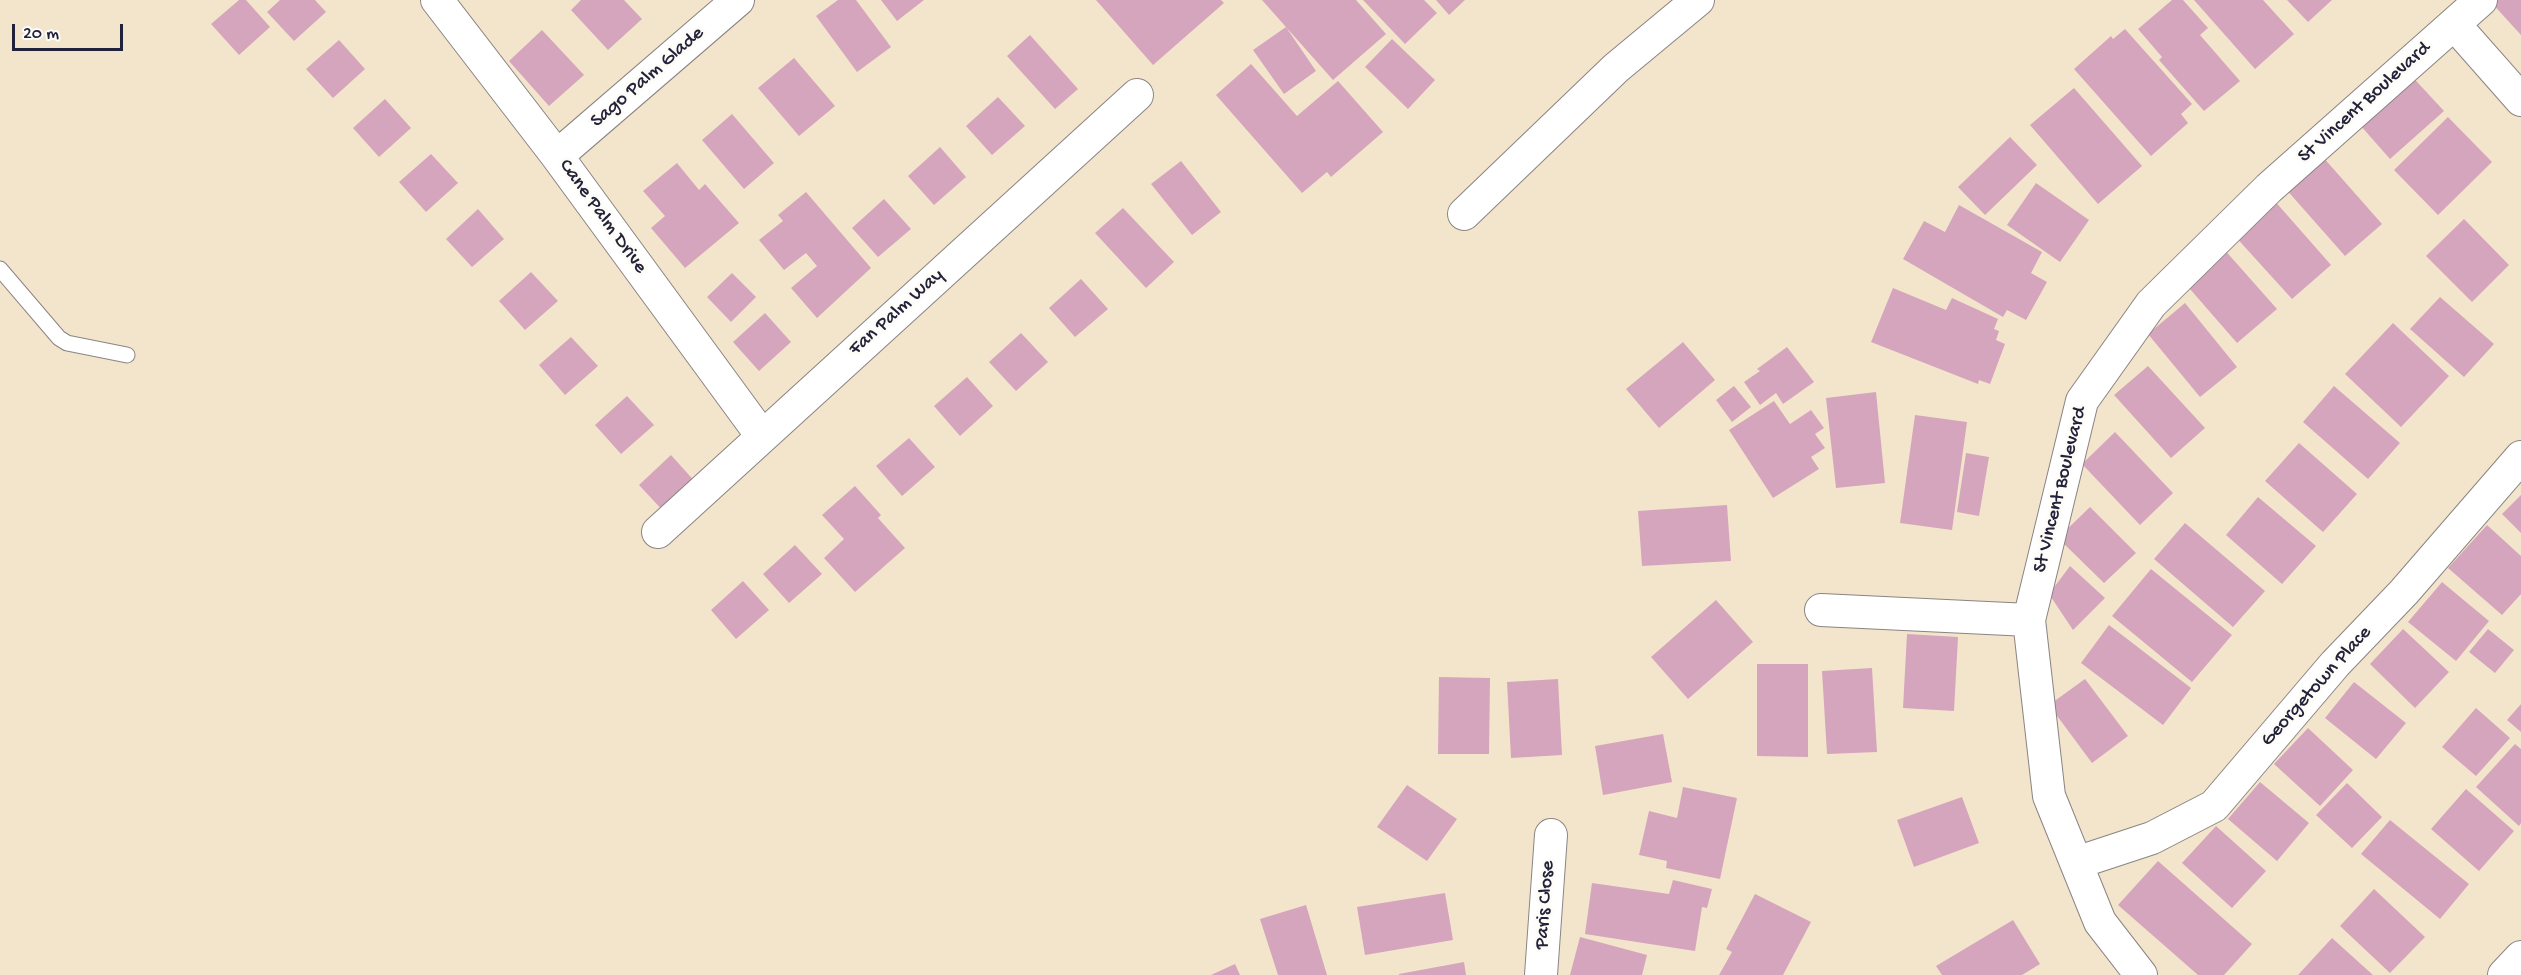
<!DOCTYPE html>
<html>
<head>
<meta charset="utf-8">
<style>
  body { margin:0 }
  #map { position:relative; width:2521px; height:975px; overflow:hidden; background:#f3e5cb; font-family:"Gochi Hand",sans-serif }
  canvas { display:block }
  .scale { position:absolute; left:12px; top:24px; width:111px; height:27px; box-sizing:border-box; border:3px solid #22223b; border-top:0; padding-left:8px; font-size:18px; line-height:21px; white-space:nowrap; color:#22223b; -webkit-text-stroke:4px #fdfcf7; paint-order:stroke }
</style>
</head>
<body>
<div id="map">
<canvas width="2521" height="975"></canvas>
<div class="scale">20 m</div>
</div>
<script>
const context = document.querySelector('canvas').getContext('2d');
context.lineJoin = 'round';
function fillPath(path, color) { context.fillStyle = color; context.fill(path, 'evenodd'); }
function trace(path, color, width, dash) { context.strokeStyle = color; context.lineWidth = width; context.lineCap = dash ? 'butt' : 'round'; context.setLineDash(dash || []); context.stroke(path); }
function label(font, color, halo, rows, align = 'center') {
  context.font = font + ' "Gochi Hand",sans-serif'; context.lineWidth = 6; context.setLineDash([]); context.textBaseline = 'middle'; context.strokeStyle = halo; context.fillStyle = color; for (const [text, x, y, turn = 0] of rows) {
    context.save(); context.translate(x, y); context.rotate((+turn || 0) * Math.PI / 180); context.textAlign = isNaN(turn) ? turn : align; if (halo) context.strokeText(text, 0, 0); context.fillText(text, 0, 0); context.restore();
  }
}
fillPath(new Path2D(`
  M239,0h7l24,27 -31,28 -28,-31z
  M280,0h35l11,12 -32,29 -27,-29z
  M581,0h43l18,19 -34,31 -37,-40z
  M838,0h18l35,47 -34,25 -41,-56z
  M881,0h43l-27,21z
  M1096,0h125l3,3 -71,62z
  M1262,0h94l30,34 -53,46z
  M1363,0h61l13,13 -32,31z
  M1436,0h29l-16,15z
  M2172,0h11l25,28 -8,7 40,46 -36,30 -45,-51 3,-3 -24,-28z
  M2194,0h69l31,34 -39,35z
  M2287,0h45l-24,22z
  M2489,0h32v35z
  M1286,27l30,44 -32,23 -31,-44z
  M2125,29l67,75 -11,10 7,9 -37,33 -77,-87 37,-33 2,3z
  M542,30l42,45 -35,31 -40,-45z
  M1030,35l48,54 -23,20 -48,-53z
  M1392,39l43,41 -27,29 -43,-42z
  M339,40l26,29 -32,29 -27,-29z
  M794,58l41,48 -36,30 -41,-48z
  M1251,64l46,52 41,-35 45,51 -52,45 -4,-5 -25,21 -86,-98z
  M2406,70l38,41 -54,48 -37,-42z
  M2074,88l68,78 -44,38 -68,-79z
  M998,97l27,29 -33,29 -26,-29z
  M385,99l26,29 -32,29 -26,-29z
  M732,114l42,49 -30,26 -42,-49z
  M2448,117l44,45 -54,53 -44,-45z
  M2010,137l27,28 -52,50 -27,-28z
  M940,147l26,30 -32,28 -26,-29z
  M431,154l27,29 -32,29 -27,-30z
  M2322,156l60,68 -37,32 -60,-68z
  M1181,161l40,51 -29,23 -41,-51z
  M677,163l22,27 6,-6 34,39 -54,45 -34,-40 14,-12 -22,-25z
  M2036,183l53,37 -29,42 -53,-37z
  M806,192l65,76 -54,50 -26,-30 26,-22 -11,-13 -22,17 -25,-30 24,-19 -5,-6z
  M884,199l27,30 -33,28 -26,-29z
  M2273,199l58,66 -39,34 -59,-65z
  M1959,205l83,47 -11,21 16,9 -21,38 -19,-10 -4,7 -100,-58 21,-38 21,11z
  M1123,208l51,54 -28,26 -51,-55z
  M478,209l26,30 -32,28 -26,-28z
  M2464,219l45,46 -37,37 -46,-46z
  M2223,248l54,61 -40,34 -54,-62z
  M531,272l27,29 -33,29 -26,-29z
  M732,273l24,24 -25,25 -24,-25z
  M1081,279l27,30 -33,28 -26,-29z
  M1893,288l53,22 6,-12 46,21 -4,10 5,2 -3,9 9,4 -15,40 -11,-4 -1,4 -107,-42z
  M2440,297l54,47 -30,33 -54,-48z
  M2185,303l52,64 -37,30 -52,-63z
  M765,313l26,29 -32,29 -26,-29z
  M2393,323l56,53 -48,51 -56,-53z
  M1021,333l27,29 -32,29 -27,-29z
  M571,337l27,29 -33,29 -26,-30z
  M1683,342l32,38 -56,48 -33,-39z
  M1787,347l27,35 -31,22 -7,-11 -16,12 -16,-23 16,-11 -3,-2z
  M2148,366l57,62 -34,30 -57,-63z
  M967,377l26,29 -33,30 -26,-30z
  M1734,386l17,21 -19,15 -16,-22z
  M2334,386l66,57 -32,36 -65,-57z
  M1876,392l9,91 -49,5 -10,-90z
  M627,396l27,29 -33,29 -26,-29z
  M1774,401l16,23 21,-14 13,18 -9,6 10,14 -14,9 8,12 -46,29 -44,-68z
  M1915,415l52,7 -15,108 -52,-7z
  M2115,432l58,61 -33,32 -58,-61z
  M909,438l26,29 -33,29 -26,-30z
  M2299,443l58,51 -34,38 -58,-51z
  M1966,453l23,4 -10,59 -22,-4z
  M671,455l27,30 -32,29 -27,-29z
  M855,486l26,29 -3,3 27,30 -50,44 -31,-34 20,-19 -22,-24z
  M2521,495v38l-19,-19z
  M2258,497l58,49 -34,38 -56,-49z
  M1727,505l4,56 -89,5 -4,-55z
  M2090,507l46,46 -32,30 -46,-45z
  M2185,523l80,68 -32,36 -79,-68z
  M2487,525l34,31v38l-19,21 -54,-47z
  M795,545l27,29 -33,29 -26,-29z
  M2070,566l35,32 -32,32 -24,-36z
  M2151,569l81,66 -40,47 -80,-66z
  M743,581l26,29 -33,29 -25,-29z
  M2442,582l47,39 -33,40 -48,-39z
  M1716,600l37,42 -65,57 -37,-42z
  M2109,625l82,63 -28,37 -82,-62z
  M2403,629l46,43 -34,36 -45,-44z
  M2488,629l26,21 -19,23 -26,-21z
  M1907,634l51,3 -4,74 -51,-3z
  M1757,664h51v93l-51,-1z
  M1872,668l5,84 -50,2 -5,-83z
  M1439,677l51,1 -1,76h-51z
  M1558,679l4,76 -51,3 -4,-76z
  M2085,679l43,57 -36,27 -43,-58z
  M2354,682l52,41 -30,36 -51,-41z
  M2521,704v28l-14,-12z
  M2476,708l34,30 -34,38 -34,-29z
  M2308,728l45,42 -33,36 -46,-42z
  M1663,734l9,48 -69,13 -8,-49z
  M2515,744l6,5v74l-2,3 -43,-39z
  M2260,782l49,41 -32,38 -49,-42z
  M2347,783l35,34 -30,31 -36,-33z
  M1407,785l50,34 -30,42 -50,-34z
  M1683,787l54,11 -17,81 -54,-11 1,-7 -28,-6 10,-44 28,7z
  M2466,789l48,42 -35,40 -48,-42z
  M1962,797l17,46 -65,24 -17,-47z
  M2390,820l79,64 -29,35 -79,-65z
  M2216,826l50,45 -34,37 -50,-45z
  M2158,861l94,83 -28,31h-26l-80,-70z
  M1673,880l39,9 -5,19 -5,-1 -7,44 -110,-17 7,-51 77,11z
  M2374,889l51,48 -35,36 -50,-47z
  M1445,893l8,47 -88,15 -8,-48z
  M1755,894l56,28 -28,53h-64l13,-23 -6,-3z
  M1306,905l21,70h-49l-18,-56z
  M2013,920l27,44 -18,11h-80l-6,-9z
  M1580,937l67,18 -5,20h-72z
  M2332,938l41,37h-75z
  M1464,962l2,13h-67v-1z
  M1235,964l5,11h-29z`), '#d5a5bd');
const lane = new Path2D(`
  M0,269l59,69 8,5 60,12`);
const street = new Path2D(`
  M437,0l120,156 205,280
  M2454,24l67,76
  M557,156l181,-156
  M1464,214l152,-146 82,-68
  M658,532l479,-437
  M1821,610l208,10
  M2076,863l76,-25 62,-32 121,-142 69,-72 117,-135
  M1541,975l10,-140
  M2141,975l-41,-53 -51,-126 -20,-176 53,-219 69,-97 118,-116 212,-188
  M2504,975l17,-18`);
trace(lane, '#8a8483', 17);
trace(street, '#8a8483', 34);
trace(lane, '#fff', 15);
trace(street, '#fff', 32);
label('20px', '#22223b', '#fdfcf7', [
  ["Sago Palm Glade",648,78,-41],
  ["St Vincent Boulevard",2365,103,-42],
  ["Cane Palm Drive",602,217,54],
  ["Fan Palm Way",897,313,-42],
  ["St Vincent Boulevard",2061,490,-76],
  ["Georgetown Place",2317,687,-48],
  ["Paris Close",1546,905,-86]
]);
</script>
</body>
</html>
